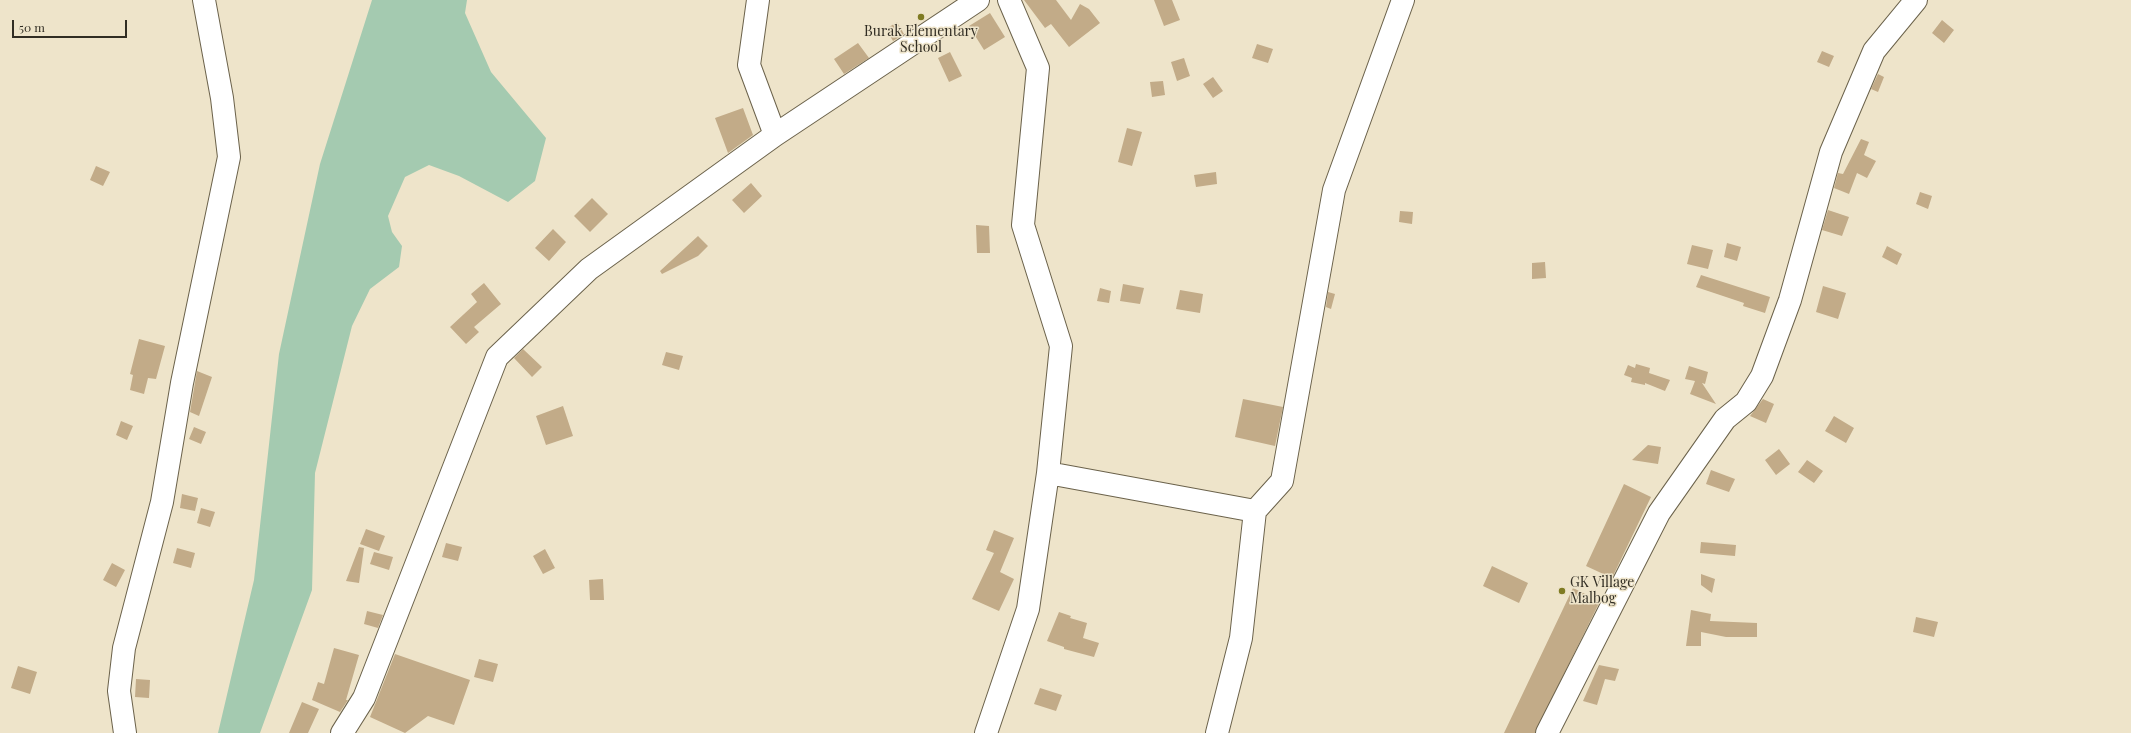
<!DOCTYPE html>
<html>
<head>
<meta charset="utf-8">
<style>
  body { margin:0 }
  #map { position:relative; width:2131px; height:733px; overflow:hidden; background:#eee4ca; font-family:"Playfair Display",serif }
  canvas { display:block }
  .scale { position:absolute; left:12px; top:20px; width:115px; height:18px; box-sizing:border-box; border:2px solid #312d23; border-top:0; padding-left:5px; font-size:12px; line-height:14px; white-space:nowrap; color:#312d23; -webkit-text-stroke:3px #eee4ca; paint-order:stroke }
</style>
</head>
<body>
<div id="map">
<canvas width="2131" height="733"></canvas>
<div class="scale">50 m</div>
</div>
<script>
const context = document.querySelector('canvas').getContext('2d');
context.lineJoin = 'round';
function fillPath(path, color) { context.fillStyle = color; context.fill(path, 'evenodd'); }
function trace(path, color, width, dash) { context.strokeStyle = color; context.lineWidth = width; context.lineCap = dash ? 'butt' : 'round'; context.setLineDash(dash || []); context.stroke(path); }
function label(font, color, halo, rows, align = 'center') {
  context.font = font + ' "Playfair Display",serif'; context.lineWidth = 3; context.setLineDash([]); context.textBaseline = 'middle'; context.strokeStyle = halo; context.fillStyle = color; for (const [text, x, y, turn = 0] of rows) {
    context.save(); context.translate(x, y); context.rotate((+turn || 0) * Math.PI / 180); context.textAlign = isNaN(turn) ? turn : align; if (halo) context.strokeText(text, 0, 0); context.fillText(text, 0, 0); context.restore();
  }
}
fillPath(new Path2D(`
  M372,0h95l-2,13 26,59 55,66 -11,43 -27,21 -49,-26 -30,-11 -24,12 -17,39 4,16 10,14 -3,21 -29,22 -18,37 -37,147 -3,117 -52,143h-42l36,-153 25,-226 41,-190z`), '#a4cab0');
fillPath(new Path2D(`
  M1024,0h32l15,20 9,-16 9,5 11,14 -31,24 -18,-23 -6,4z
  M1154,0h18l8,20 -16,6z
  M990,13l15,24 -21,13 -15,-24z
  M1942,20l12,10 -10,13 -12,-10z
  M897,22l7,12 -11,7 -7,-12z
  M858,43l11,15 -25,16 -10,-15z
  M1257,44l16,5 -5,14 -16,-5z
  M1822,51l12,5 -5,11 -12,-5z
  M950,52l12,24 -13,6 -11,-24z
  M1184,58l6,18 -13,5 -6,-19z
  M1878,74l6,3 -6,15 -7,-3z
  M1213,77l10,14 -10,7 -10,-14z
  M1163,81l2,14 -13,2 -2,-15z
  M743,108l10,27 -25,18 -13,-35z
  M1127,128l15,4 -10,34 -14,-4z
  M1861,139l8,3 -5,13 12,6 -9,17 -10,-5 -8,21 -15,-6 4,-15 5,1z
  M96,166l14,6 -7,14 -13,-6z
  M1216,172l1,12 -21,3 -2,-12z
  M751,183l11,13 -18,17 -12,-13z
  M1920,192l12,4 -4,13 -12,-5z
  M592,198l16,16 -18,18 -16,-16z
  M1828,210l21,7 -7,19 -20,-6z
  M1400,211l13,1 -1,12 -13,-2z
  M976,225l13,1 1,27h-13z
  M553,229l13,13 -17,19 -14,-13z
  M698,236l10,10 -10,10 -36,18 -2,-3z
  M1727,243l14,4 -4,14 -13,-4z
  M1692,245l21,5 -5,19 -21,-5z
  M1887,246l15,8 -5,11 -15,-8z
  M1545,262l1,16 -14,1v-16z
  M1701,275l69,22 -5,16 -22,-7 1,-3 -48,-16z
  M484,283l17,21 -27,23 5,5 -13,12 -16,-17 27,-25 -6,-8z
  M1123,284l21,4 -4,16 -20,-3z
  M1823,286l23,7 -8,26 -22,-7z
  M1100,288l11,3 -2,12 -12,-2z
  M1180,290l23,4 -3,19 -24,-4z
  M1328,292l7,2 -4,15 -5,-2z
  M139,339l26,7 -9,33 -8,-1 -4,16 -14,-4 3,-15 -3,-1z
  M523,349l19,18 -10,10 -18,-19z
  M666,352l17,4 -4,14 -17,-5z
  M1636,364l14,4 -1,5 21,7 -5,11 -20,-8v2l-14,-3 1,-4 -8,-3 4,-10 7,3z
  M1689,366l19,6 -3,12 -3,-1 14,21 -26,-10 5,-13 -10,-2z
  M197,371l15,6 -13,39 -9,-4z
  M1243,399l40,8 -8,39 -40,-9z
  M1763,399l11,5 -8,19 -16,-7z
  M563,406l10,30 -27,9 -10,-29z
  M1834,416l20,12 -8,15 -21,-12z
  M121,421l12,5 -6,14 -11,-5z
  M194,427l12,5 -5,12 -12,-5z
  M1648,445l13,2 -3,17 -26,-4z
  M1779,449l11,15 -14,11 -11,-15z
  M1807,460l16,11 -9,12 -16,-11z
  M1711,470l24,9 -6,13 -23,-8z
  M1624,484l27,13 -39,81 -26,-12z
  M182,494l16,4 -3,13 -15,-3z
  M201,508l14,4 -5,15 -13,-4z
  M366,529l19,7 -6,15 -19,-7z
  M994,530l20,8 -14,34 14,7 -15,32 -27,-12 22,-46 -8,-3z
  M1701,542l35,3 -1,11 -35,-3z
  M446,543l16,4 -4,14 -16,-4z
  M359,547l5,1 -5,35 -13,-2z
  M177,548l18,5 -4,15 -18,-5z
  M545,549l10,19 -12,6 -10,-18z
  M374,552l19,5 -4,13 -19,-6z
  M112,563l13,7 -9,17 -13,-7z
  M1492,566l36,17 -9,20 -36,-17z
  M1701,574l14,5 -3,14 -11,-8z
  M603,579l1,21h-14l-1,-20z
  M1573,588l27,13 -65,132h-31z
  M1691,610l20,4 -1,7 47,2v14h-31l-25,-5v14h-15z
  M367,611l16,4 -5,13 -14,-4z
  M1059,612l12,4 -1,2 17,5 -4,15 16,5 -5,14 -30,-8v-2l-17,-6z
  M1916,617l22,5 -4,15 -21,-5z
  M334,648l25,7 -13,45h2l-8,12 -28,-12 6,-18 6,2z
  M395,654l75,26 -16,45 -26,-9 -23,17 -35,-16z
  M479,659l19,5 -5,18 -19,-5z
  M1599,665l20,4 -4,12 -10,-2 -8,26 -14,-4z
  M18,666l19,6 -7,22 -19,-6z
  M136,679l14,1 -1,18 -14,-1z
  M1040,688l22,7 -6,16 -22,-7z
  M302,702l17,7 -11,24h-19z`), '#c2ab88');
const minor = new Path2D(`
  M758,0l-9,65 26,70
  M1048,473l207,38 -14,127 -24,95
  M1255,511l27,-30 52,-291 69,-190
  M125,733l-6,-42 5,-43 38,-146 20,-119 47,-226 -7,-59 -18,-98
  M342,733l22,-35 133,-341 92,-88 186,-134 203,-135
  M986,733l42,-124 20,-136 13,-127 -38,-121 15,-157 -29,-68
  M1547,733l112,-220 66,-94 21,-17 16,-26 28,-76 41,-148 43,-101 42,-51`);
trace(minor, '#6b624b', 24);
trace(minor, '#fff', 22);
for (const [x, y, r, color] of [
  [921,17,4,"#7f7b22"],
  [1562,591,4,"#7f7b22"]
]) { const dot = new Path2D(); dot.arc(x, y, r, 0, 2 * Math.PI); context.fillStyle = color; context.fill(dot); trace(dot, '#eee4ca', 1.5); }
label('14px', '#312d23', '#eee4ca', [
  ["Burak Elementary",921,32],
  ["School",921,48],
  ["GK Village",1570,583,"left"],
  ["Malbog",1570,599,"left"]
]);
</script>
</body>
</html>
